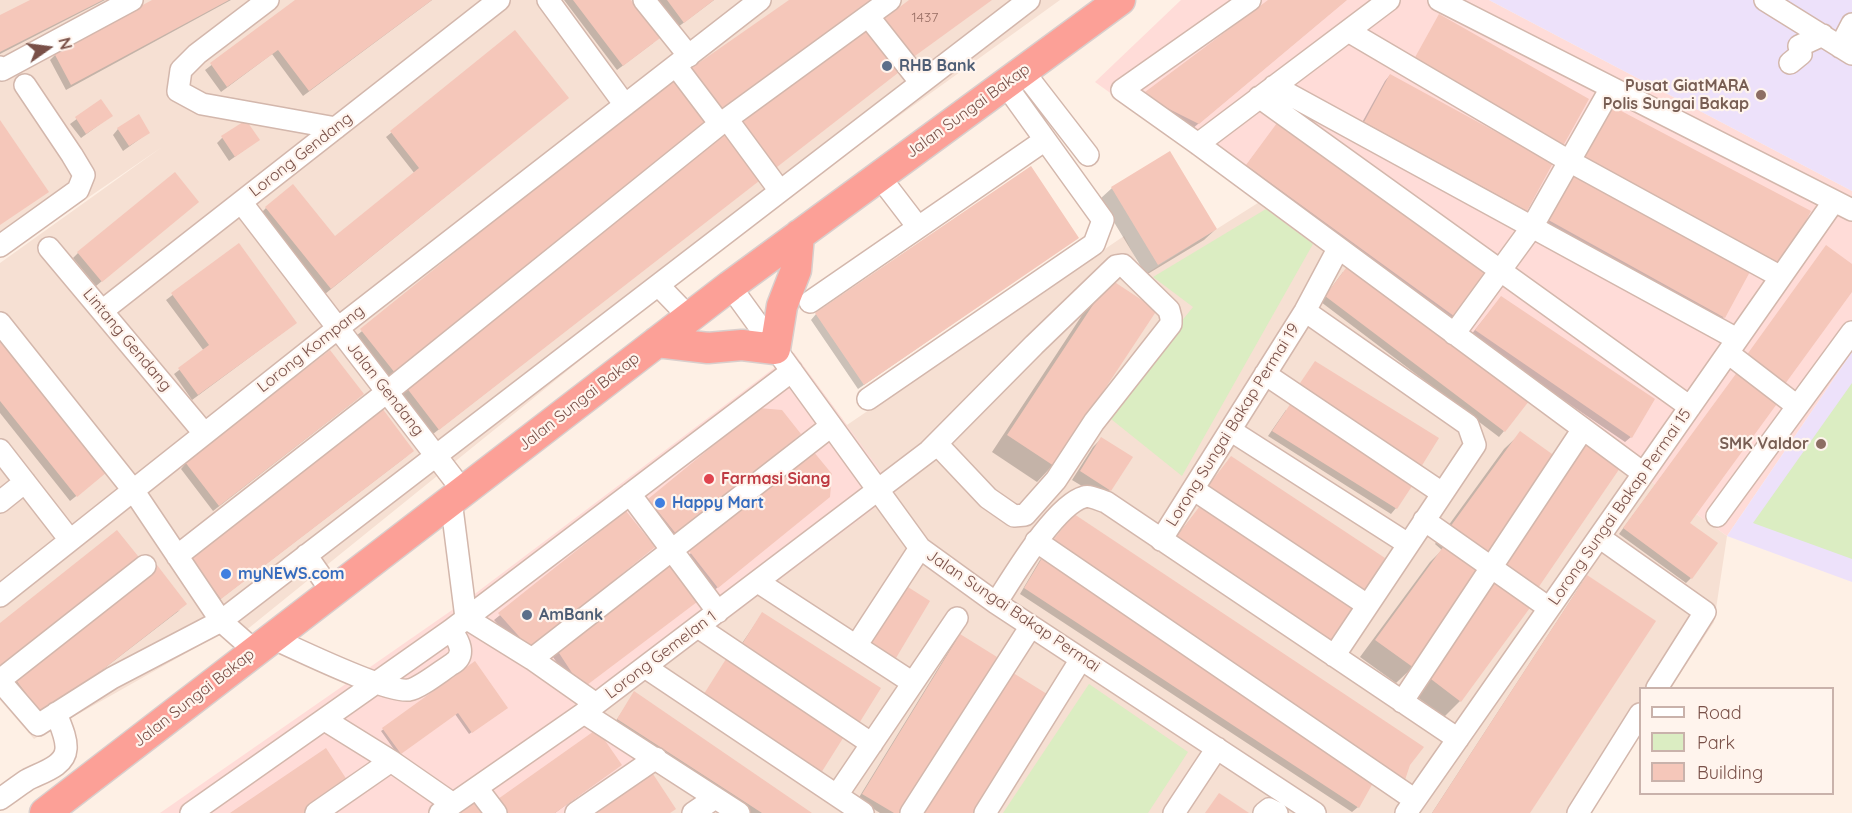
<!DOCTYPE html>
<html>
<head>
<meta charset="utf-8">
<style>
  body { margin:0 }
  #map { position:relative; width:1852px; height:813px; overflow:hidden; background:#fef0e5; font-family:Quicksand,sans-serif }
  canvas { display:block }
  .legend { position:absolute; left:1639px; top:687px; width:195px; height:108px; box-sizing:border-box; background:#fff4ed; border:2px solid #c9b2ab; margin:0; padding:8px 10px; list-style:none; font-size:18px; color:#795048 }
  .legend li { display:flex; align-items:center; gap:12px; height:30px }
  .legend b { width:30px; border:2px solid #c9b2ab }
  .north { position:absolute; left:18px; top:18px; width:60px; height:60px; -webkit-text-stroke:4px #fff4ed; paint-order:stroke; rotate:76deg; font-size:16px; font-weight:700; line-height:24px; text-align:center; color:#795048 }
  .north::after { content:''; display:block; margin:auto; width:21px; height:27px; background:#795048; clip-path:polygon(50% 0,100% 100%,50% 72%,0 100%) }
</style>
</head>
<body>
<div id="map">
<canvas width="1852" height="813"></canvas>
<ul class="legend">
<li><b style="height:8px;background:#fff"></b>Road</li>
<li><b style="height:16px;background:#dbedc2"></b>Park</li>
<li><b style="height:16px;background:#f5c7ba"></b>Building</li>
</ul>
<div class="north">N</div>
</div>
<script>
const context = document.querySelector('canvas').getContext('2d');
context.lineJoin = 'round';
function fillPath(path, color) { context.fillStyle = color; context.fill(path, 'evenodd'); }
function trace(path, color, width, dash) { context.strokeStyle = color; context.lineWidth = width; context.lineCap = dash ? 'butt' : 'round'; context.setLineDash(dash || []); context.stroke(path); }
function label(font, color, halo, rows, align = 'center') {
  context.font = font + ' Quicksand,sans-serif'; context.lineWidth = 4.5; context.setLineDash([]); context.textBaseline = 'middle'; context.strokeStyle = halo; context.fillStyle = color; for (const [text, x, y, turn = 0] of rows) {
    context.save(); context.translate(x, y); context.rotate((+turn || 0) * Math.PI / 180); context.textAlign = isNaN(turn) ? turn : align; if (halo) context.strokeText(text, 0, 0); context.fillText(text, 0, 0); context.restore();
  }
}
fillPath(new Path2D(`
  M0,0h1060l-311,224 -515,416 -7,-10 -193,109 -34,-39v-437l162,-116 -162,111z
  M1261,201l466,335 -13,86 -43,66h-31v48l-49,77h-1431l288,-36 346,-424 53,72 277,-189 20,39z`), '#f6e0d3');
fillPath(new Path2D(`
  M1181,0h308l363,191v161l-125,184 -632,-454z
  M794,353l102,139 -292,220 52,46 -83,55h-413l308,-214z`), '#ffdcd8');
fillPath(new Path2D(`
  M1489,0h363v191z
  M1852,352v230l-125,-46z`), '#ede1fa');
fillPath(new Path2D(`
  M1266,209l47,35 -131,232 -76,-61 87,-108 -40,-30z
  M1852,383v176l-99,-36z
  M1089,684l99,68 -40,61h-145z`), '#dbedc2');
fillPath(new Path2D(`
  M33,0h72l-105,54v-37z
  M155,0h76l-165,90 -16,-30 5,-5z
  M297,0h135l-129,96 -31,-42 -51,38 -16,-22z
  M564,0h66l23,43 -36,27z
  M658,0h56l-36,27z
  M1270,0h76l-154,129 -55,-28z
  M515,32l46,71 -236,191 -64,-81 5,-5 68,30 81,-64 -29,-37z
  M901,69l-468,365 -34,-44z
  M1390,75l161,89 -26,46 -5,6 -161,-88 26,-47z
  M676,76l27,46 -314,255 -33,-41z
  M101,101l10,15 -30,22 -11,-14z
  M1277,125l209,151 -34,47 -210,-152z
  M118,129l30,4 -25,18 -10,-16z
  M222,138l36,2 -29,21 -12,-18z
  M1576,164l233,48 -33,58z
  M1565,174l159,143 -6,5 -179,-99z
  M1112,188l104,41 -12,11 -58,35 -46,-76z
  M197,202l-101,84 -23,-28 5,-5z
  M1077,238l-219,151 -47,-69 5,-6z
  M238,245l51,83 -97,72 -18,-26 30,-23 -38,-51z
  M1343,272l161,159 -5,6 -178,-135z
  M1110,280l-57,185 -16,17 -45,-30 102,-155z
  M1496,304l135,133 -6,5 -155,-106z
  M0,340l100,137 -30,24 -70,-88z
  M1738,373l-50,150 3,55 -5,5 -67,-49z
  M357,399l-144,112 -32,-42 5,-6z
  M1286,410l110,98 -5,6 -123,-78z
  M1521,433l-108,234 -17,16 -36,-26 70,-95 12,-12 -7,-6 69,-95z
  M799,434l-128,105 -27,-34 5,-5z
  M1101,439l9,51 -8,8 -30,-18 21,-33z
  M813,453l9,49 -110,90 -27,-34z
  M407,456l-192,147 -31,-40z
  M1198,510l135,133 -161,-101z
  M626,513l27,34 -125,102 -9,-1 -25,-28z
  M1045,555l313,252 -6,5 -332,-218 20,-34z
  M668,565l-93,125 -22,-33z
  M1587,577l-58,236h-97l150,-230z
  M1478,595l-18,106 -16,16 -36,-27z
  M180,610l-143,110 -28,-37z
  M762,614l117,74 -145,-33z
  M961,636l-62,177h-19l-22,-14 97,-158z
  M475,663l29,47 -35,24 -14,-20 -57,41 -17,-24z
  M635,693l174,120h-60l-136,-88z
  M620,765l-65,48h-56v-13z`), '#0003');
fillPath(new Path2D(`
  M30,0h73l-103,52v-37z
  M152,0h77l-158,85 -17,-32z
  M295,0h137l-123,91 -31,-41 -51,37 -17,-24z
  M573,0h58l29,38 -37,28z
  M667,0h47l-30,23z
  M789,0h84l-150,113 -33,-44z
  M909,0h83l-84,61 -28,-39z
  M1268,0h79l-148,124 -58,-29z
  M1439,14l150,85 -26,47 -150,-85z
  M868,23l35,46 -464,361 -36,-47z
  M515,30l54,68 -238,191 -66,-82 28,-23 42,52 84,-68 -29,-37z
  M676,74l35,43 -316,256 -35,-44z
  M1390,74l163,89 -26,48 -163,-89z
  M101,99l12,17 -27,18 -11,-17z
  M1608,104l203,107 -28,54 -203,-107z
  M139,114l11,19 -21,13 -12,-18z
  M0,120l49,72 -49,33z
  M246,120l14,20 -25,17 -14,-21z
  M1277,123l211,153 -30,43 -212,-154z
  M1170,151l47,78 -59,36 -47,-78z
  M1031,166l48,72 -215,147 -49,-72z
  M1570,167l182,101 -27,50 -182,-101z
  M175,172l24,30 -97,80 -25,-30z
  M239,243l58,80 -99,72 -20,-27 31,-23 -38,-52z
  M1826,245l26,19v28l-67,92 -39,-28z
  M1349,264l180,137 -24,31 -180,-136z
  M1110,279l47,31 -103,156 -47,-31z
  M1501,296l154,103 -23,39 -157,-108z
  M0,337l107,135 -30,25 -77,-96z
  M330,350l34,44 -145,112 -34,-44z
  M1315,361l124,77 -18,29 -125,-78z
  M1738,371l41,30 -89,122 28,20 -26,36 -69,-51z
  M1291,403l125,77 -19,29 -125,-78z
  M382,408l32,43 -193,148 -32,-42z
  M759,408l23,2 19,24 -124,101 -29,-36z
  M1520,431l39,28 -71,96 -38,-28z
  M1101,437l32,20 -22,34 -31,-20z
  M1582,442l38,26 -82,120 -37,-25z
  M813,451l19,23 -2,23 -112,91 -29,-37z
  M1231,456l154,102 -23,39 -157,-107z
  M1203,502l154,103 -23,39 -157,-108z
  M626,511l29,36 -121,98 -9,-2 -27,-30z
  M1074,514l350,233 -14,18 -5,15 -355,-236z
  M117,530l25,31 -137,109 -5,-6v-41z
  M1446,543l39,29 -71,96 -39,-28z
  M1045,553l333,221 -19,34 -335,-220z
  M668,563l29,39 -110,83h-7l-23,-35z
  M157,565l30,39 -144,112 -30,-40z
  M1587,575l69,46 -126,192h-98z
  M1494,577l38,28 -71,97 -38,-29z
  M900,582l30,19 -34,57 -30,-18z
  M762,612l119,76 -23,37 -119,-76z
  M960,634l37,23 -96,156h-7l-32,-19z
  M726,659l119,76 -24,38 -119,-76z
  M475,661l33,47 -36,25 -14,-20 -57,41 -19,-26z
  M1010,671l37,23 -73,119h-51z
  M634,691l178,122h-50l-145,-94z
  M597,729l25,36 -67,48h-47l-10,-14z
  M326,748l23,35 -44,30h-75z
  M651,771l25,38 -6,4h-80z
  M1219,793l30,20h-44z
  M473,802l9,11h-25z`), '#f5c7ba');
const minor = new Path2D(`
  M268,0l-71,54 -16,16 -3,21 24,13 134,24
  M548,0l77,105
  M644,0l45,56
  M1250,0l-128,90 76,54 445,329
  M1439,0l413,210
  M1765,0l87,54
  M868,16l53,67
  M1348,31l221,130 212,116
  M1840,47l12,-23
  M1790,63l11,-9 -2,-8 24,-11
  M676,66l44,58
  M0,67l2,3 130,-70
  M1023,71l65,84
  M1274,86l463,253
  M1259,97l431,310
  M727,119l53,72
  M1198,144l191,-144
  M879,176l39,51
  M241,202l222,289
  M0,246l78,-56 6,-15 -12,-20 -47,-70
  M49,248l155,185
  M658,285l31,32
  M730,286l190,262 76,55 319,210
  M810,302l235,-162
  M102,311l397,-311
  M1305,311l163,114 7,20 -141,211
  M0,323l133,167 88,131 34,30
  M1454,334l78,-107 79,-139
  M1728,353l69,53
  M1265,374l177,119
  M868,399l226,-155 9,-24 -98,-136
  M1230,430l178,114
  M0,450l70,90
  M1193,489l174,116
  M630,494l88,118
  M451,500l15,118
  M0,502l25,-20
  M1717,516l135,-184
  M1424,520l125,88
  M1599,537l106,75 -48,76
  M1161,540l144,-229 33,-62
  M1036,541l379,259
  M306,555l26,37
  M177,556l210,-164 333,-268 170,-124
  M758,582l155,101
  M0,596l338,-268 422,-328
  M996,603c17,-26 59,-98 88,-106 6,-2 15,3 22,5l352,237
  M466,618l66,41 64,45
  M698,627l174,117
  M272,638c25,11 114,55 137,52 11,-2 32,-19 43,-26 15,-9 7,-23 -1,-34
  M856,646l64,-98
  M532,659l299,-233
  M645,667l218,146
  M0,680l145,-114
  M0,681l38,44 74,-47 109,-57 808,-621
  M1402,702l181,-273
  M584,713l155,100
  M325,720l66,41 62,43
  M477,788l19,25
  M837,795l120,-177
  M0,799c9,-6 18,-13 27,-19 12,-7 38,-13 39,-31 1,-11 -6,-25 -10,-36
  M191,813l260,-183 341,-259
  M316,813l75,-52
  M440,813l144,-100 345,-262 105,-106 82,-79 7,-1 46,45 2,8v6l-77,98 -38,58 -31,35 -11,1 -26,-18 -51,-54
  M576,813l80,-55
  M693,813l22,-15
  M911,813l120,-187
  M985,813l96,-154
  M1174,813l43,-65
  M1264,813l5,-4 8,4
  M1406,813l428,-612
  M1578,813l62,-99`);
const highway = new Path2D(`
  M657,342l51,6 34,-3 33,4 7,-43 14,-36 3,-35
  M45,813l685,-527 390,-286`);
trace(minor, '#d3b7ac', 24);
trace(highway, '#d9cecc', 33);
trace(minor, '#fff', 21);
trace(highway, '#fca097', 30);
for (const [x, y, r, color] of [
  [887,66,6,"#5c6f8a"],
  [1761,95,6,"#8d6e63"],
  [1821,444,6,"#8d6e63"],
  [709,479,6,"#e0444e"],
  [660,503,6,"#3f7fe0"],
  [226,574,6,"#3f7fe0"],
  [527,615,6,"#5c6f8a"]
]) { const dot = new Path2D(); dot.arc(x, y, r, 0, 2 * Math.PI); context.fillStyle = color; context.fill(dot); trace(dot, '#fff4ed', 2); }
label('14px', '#986e64', null, [
  ["1437",925,18]
]);
label('bold 16px', '#4e5e75', '#fff4ed', [
  ["RHB Bank",899,66],
  ["AmBank",539,615]
], 'left');
label('bold 16px', '#785e54', '#fff4ed', [
  ["Pusat GiatMARA",1749,86],
  ["Polis Sungai Bakap",1749,104],
  ["SMK Valdor",1809,444]
], 'right');
label('16px', '#795048', '#fff4ed', [
  ["Jalan Sungai Bakap",968,111,-36],
  ["Lorong Gendang",301,155,-38],
  ["Lintang Gendang",127,340,50],
  ["Lorong Kompang",311,349,-38],
  ["Jalan Gendang",385,389,52],
  ["Jalan Sungai Bakap",579,402,-38],
  ["Lorong Sungai Bakap Permai 19",1233,425,-58],
  ["Lorong Sungai Bakap Permai 15",1620,507,-55],
  ["Jalan Sungai Bakap Permai",1013,611,34],
  ["Lorong Gemelan 1",661,655,-37],
  ["Jalan Sungai Bakap",194,698,-38]
]);
label('bold 16px', '#be3a42', '#fff4ed', [
  ["Farmasi Siang",721,479]
], 'left');
label('bold 16px', '#366cbe', '#fff4ed', [
  ["Happy Mart",672,503],
  ["myNEWS.com",238,574]
], 'left');
</script>
</body>
</html>
